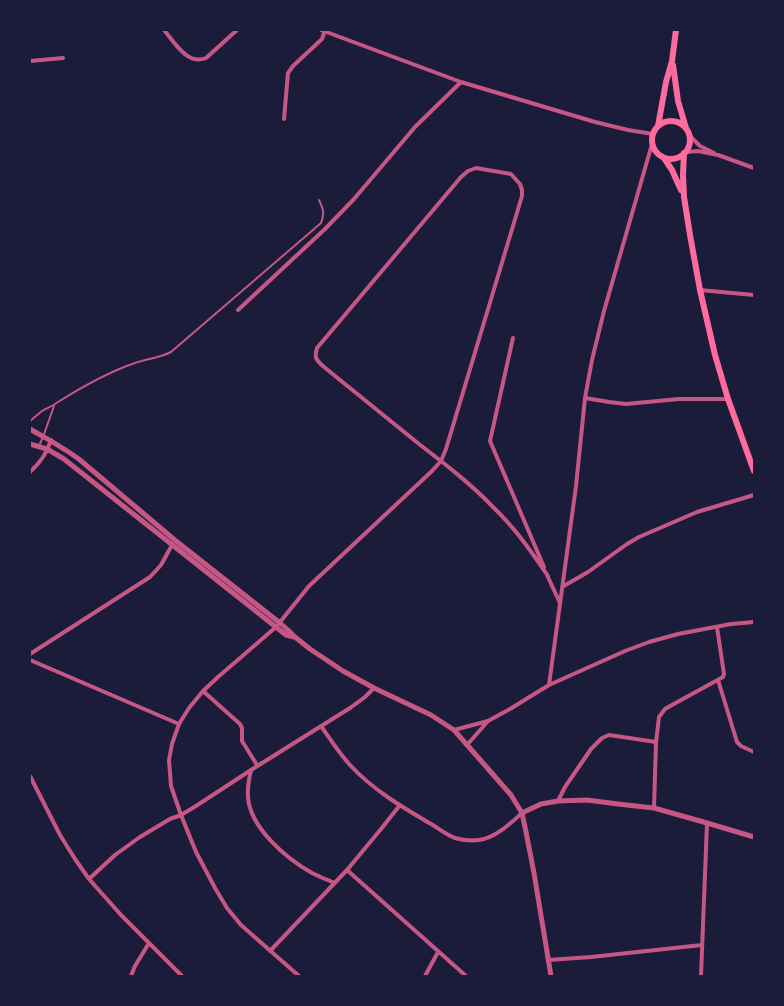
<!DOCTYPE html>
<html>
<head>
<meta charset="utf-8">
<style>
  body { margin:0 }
  #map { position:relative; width:784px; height:1006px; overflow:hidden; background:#1b1b3a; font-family:"Playfair Display",serif }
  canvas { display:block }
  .frame { position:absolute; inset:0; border:31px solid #1b1b3a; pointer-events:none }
</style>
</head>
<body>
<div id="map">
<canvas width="784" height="1006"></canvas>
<div class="frame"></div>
</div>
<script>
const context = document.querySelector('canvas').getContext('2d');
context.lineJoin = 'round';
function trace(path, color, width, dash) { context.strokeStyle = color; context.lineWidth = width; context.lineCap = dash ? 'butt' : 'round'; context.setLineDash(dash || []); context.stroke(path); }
trace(new Path2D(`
  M30,421c4,-3 8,-7 12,-10 5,-3 11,-5 16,-9 24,-15 50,-30 77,-39 12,-4 24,-5 36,-11l150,-129c4,-11 2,-14 -2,-23
  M39,446l4,-9 11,-31`), '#c65784', 2);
trace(new Path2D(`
  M164,30c10,12 24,36 42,28l31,-28
  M321,30l140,52 134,40 33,8 25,4
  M30,61l33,-3
  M284,119l4,-46 5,-7 29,-27 3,-9
  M689,135l11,11 14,7
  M686,152l12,-1 20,4 36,13
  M700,290l54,5
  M238,310l87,-81 29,-30 61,-72 46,-45
  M513,338l-23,103 54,126
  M585,398l24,4 17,2 53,-5h49
  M30,472c11,-10 16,-18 21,-32
  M547,575l13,28
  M562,587l26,-15 39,-28 12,-7 58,-25 57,-17
  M30,654l120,-77 11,-12 11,-20
  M30,660l149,64
  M718,680l19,62 4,4 13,6
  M549,685l27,-199 9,-88 7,-38 12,-49 48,-167
  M203,691l37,33 2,4v13l15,24
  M321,726c9,13 18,27 29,39 23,25 52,42 81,59 7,4 15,11 24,14 7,2 16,3 24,2 16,-2 31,-16 43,-27
  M454,730l34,-9 22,-12 39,-24 76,-34 24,-9 29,-8 53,-10 23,-2
  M467,745l21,-24
  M251,770c-2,9 -4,18 -3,27 2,31 39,62 64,76 8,4 15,7 23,10
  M30,776l30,59 15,24 14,20 32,36 61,61
  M558,801l7,-14 26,-38 11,-11 7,-3 47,7
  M654,808l2,-66 3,-25 6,-8 7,-4 51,-28 1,-3 -7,-47
  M347,870l119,106
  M89,879l26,-24 25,-18 30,-18 11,-4 15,-9 55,-36 99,-62 15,-11 9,-9
  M270,951l77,-81 34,-41 19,-24
  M548,960l43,-3 111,-12
  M131,976l4,-10 14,-23
  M299,976l-58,-51 -14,-17 -12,-20 -19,-36 -15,-37 -10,-29 -2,-26 3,-16 7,-20 10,-16 14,-17 15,-14 58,-50 33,-41 123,-115 9,-10 5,-12 76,-253v-6l-2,-6 -9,-10 -35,-6 -8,3 -7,6 -144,171c-3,10 -1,12 7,19 32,26 63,51 95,77 26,20 52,40 74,63 22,21 38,44 55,69
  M425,976l13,-24
  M701,976l6,-153`), '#c65784', 4);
trace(new Path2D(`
  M30,429c17,10 34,19 50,31l96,81 104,82 9,8 6,6 15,12 33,22 31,17 57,27 23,15 57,65 11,18 4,19 8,41 17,103
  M30,444l17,5 17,10 222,176 8,2
  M522,813l19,-9 17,-3 29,-1 31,4 36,4 53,15 47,14`), '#c65784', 5);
trace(new Path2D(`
  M673,65l5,36 8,27
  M652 140a19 19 0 1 1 38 0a19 19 0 1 1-38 0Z
  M658,126l8,-44 6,-21 4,-31
  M684,153l-1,22 1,22 6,38 10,55 15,65 13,44 26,72
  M664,158l8,12 9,20`), '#ff6b9d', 6);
</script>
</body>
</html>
